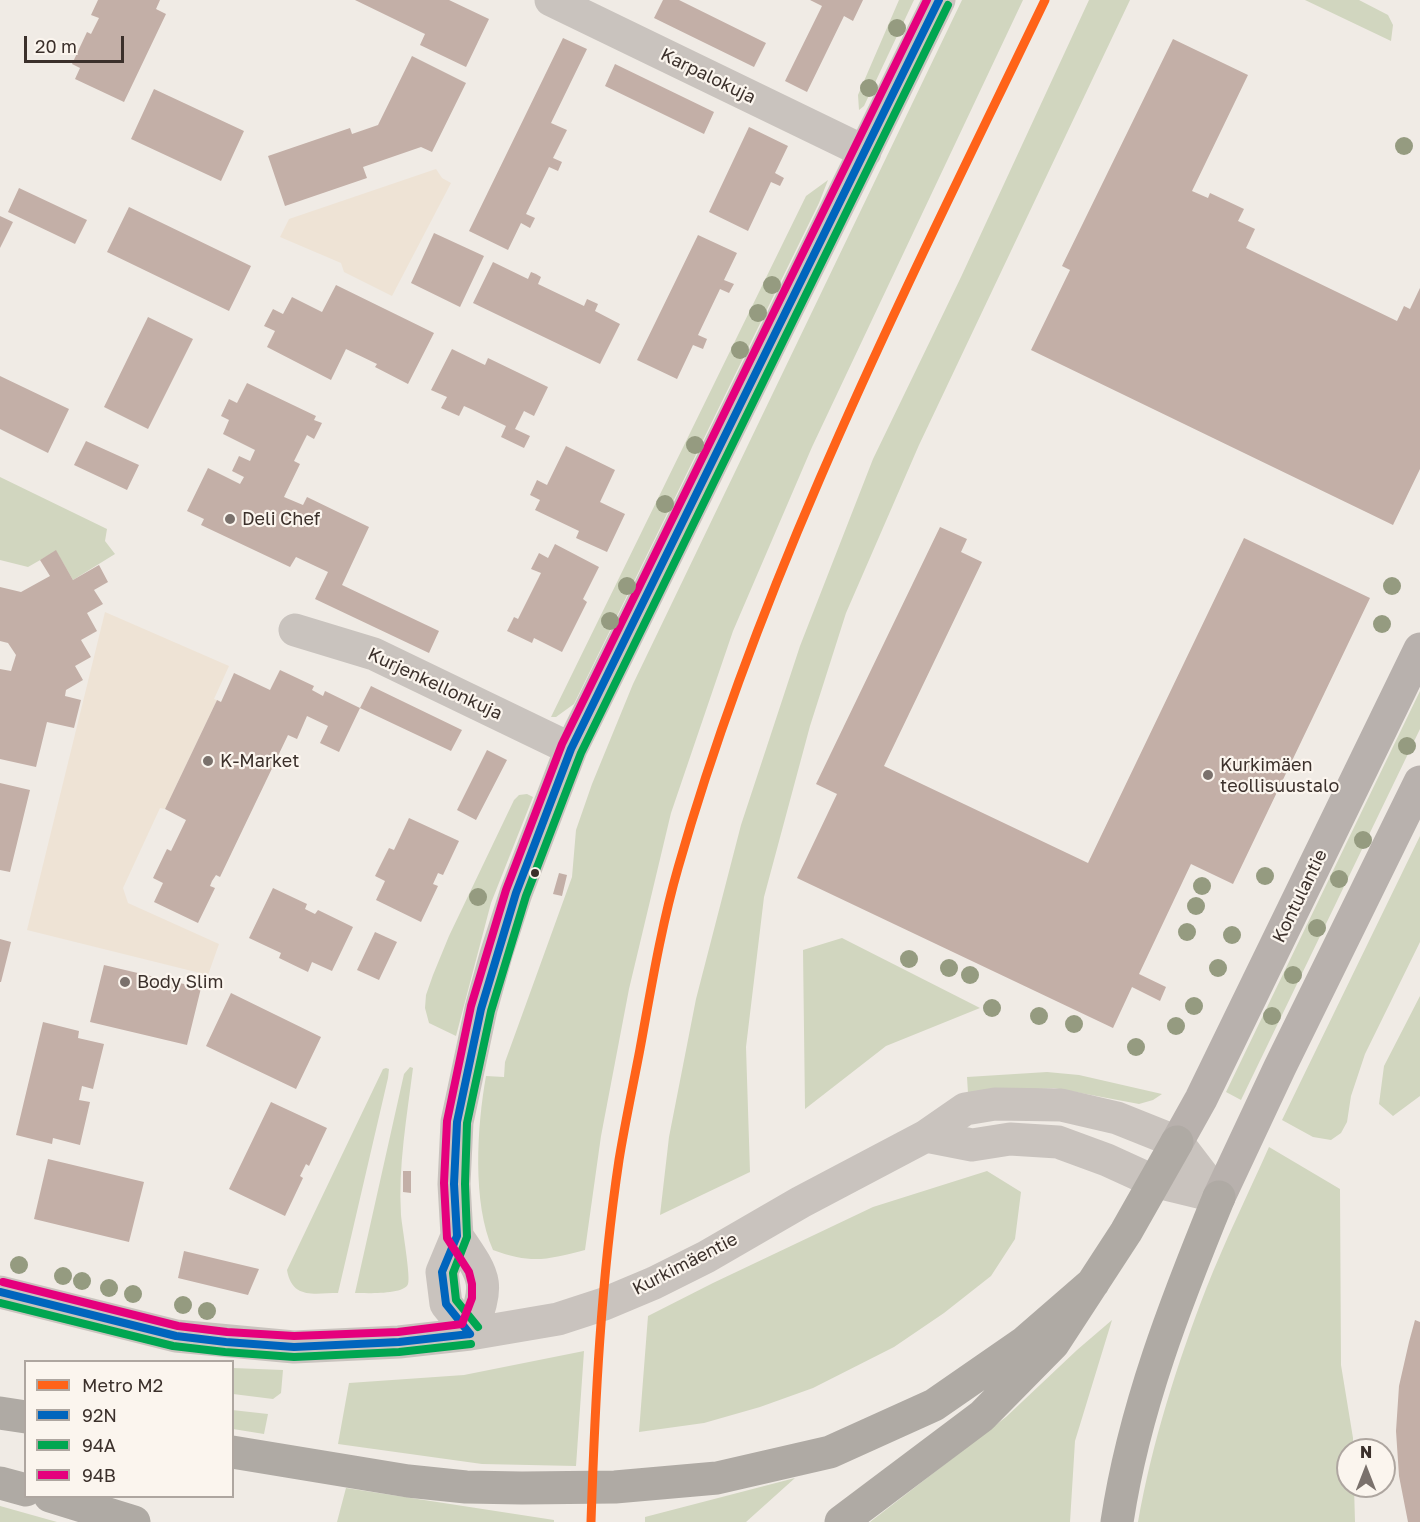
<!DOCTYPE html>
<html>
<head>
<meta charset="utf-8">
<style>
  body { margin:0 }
  #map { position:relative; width:1420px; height:1522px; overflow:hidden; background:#f0ebe5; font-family:"Golos Text",sans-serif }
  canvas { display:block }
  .legend { position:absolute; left:24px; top:1360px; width:210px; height:138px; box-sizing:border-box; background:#fbf5ee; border:2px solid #aea6a0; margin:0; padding:8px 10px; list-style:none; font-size:18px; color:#3b302b }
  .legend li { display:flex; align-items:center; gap:12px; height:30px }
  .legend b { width:30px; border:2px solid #aea6a0 }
  .north { position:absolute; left:1336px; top:1438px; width:60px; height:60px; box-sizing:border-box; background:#fbf5ee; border:2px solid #aea6a0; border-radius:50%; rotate:0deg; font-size:16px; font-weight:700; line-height:24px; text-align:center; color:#3b302b }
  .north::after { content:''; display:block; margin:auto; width:21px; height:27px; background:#7a716c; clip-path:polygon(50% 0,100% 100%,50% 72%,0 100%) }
  .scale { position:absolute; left:24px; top:36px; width:100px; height:27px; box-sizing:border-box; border:3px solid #3b302b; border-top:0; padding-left:8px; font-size:18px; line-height:21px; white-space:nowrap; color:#3b302b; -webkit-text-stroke:4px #fbf5ee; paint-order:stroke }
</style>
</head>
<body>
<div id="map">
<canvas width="1420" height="1522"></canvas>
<ul class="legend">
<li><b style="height:8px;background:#ff6319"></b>Metro M2</li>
<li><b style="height:8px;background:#0065bd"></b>92N</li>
<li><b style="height:8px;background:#00a651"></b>94A</li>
<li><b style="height:8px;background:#e5007d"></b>94B</li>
</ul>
<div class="north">N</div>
<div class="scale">20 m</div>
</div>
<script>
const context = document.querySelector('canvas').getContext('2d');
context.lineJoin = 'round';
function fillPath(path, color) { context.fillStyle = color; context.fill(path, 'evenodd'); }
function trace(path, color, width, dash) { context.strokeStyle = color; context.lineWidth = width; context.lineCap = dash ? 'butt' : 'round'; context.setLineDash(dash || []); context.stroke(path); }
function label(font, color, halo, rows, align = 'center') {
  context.font = font + ' "Golos Text",sans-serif'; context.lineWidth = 4.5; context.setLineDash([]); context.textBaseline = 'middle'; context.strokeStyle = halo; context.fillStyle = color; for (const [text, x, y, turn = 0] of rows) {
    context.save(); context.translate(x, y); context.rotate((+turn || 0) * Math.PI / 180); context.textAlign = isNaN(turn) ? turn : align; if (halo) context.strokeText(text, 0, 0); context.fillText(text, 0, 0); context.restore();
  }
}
fillPath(new Path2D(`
  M899,0h15l-50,106 -5,4 -1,-15z
  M962,0h61l-211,447 -79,184 -62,182 -42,176 -28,147 -16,114c-39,10 -53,14 -92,0 -21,-47 -16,-124 -7,-174l18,1 1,-15 67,-185 4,-47 16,-46 41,-100z
  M1089,0h41l-211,445 -73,168 -36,113 -46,171 -18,150 4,125 -90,43 9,-78 27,-138 45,-174 59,-179 73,-187 88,-182z
  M1305,0h54l29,15 5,10 -2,16z
  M828,180l-9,23 -245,501 -18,13h-5l255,-521z
  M0,477l107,52 -2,12 10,13 -42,26 -17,-29 -28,16 -28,-7z
  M1420,691v38l-179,371 -15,-8z
  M527,794l6,3 -42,106 -35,133 -27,-13 -4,-15 1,-13 7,-20 16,-39 65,-136 5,-5z
  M1420,836v106l-55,112 -14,42 -4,26 -6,11 -10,7 -18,-3 -31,-17z
  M842,938l138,70 -94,38 -81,63 -2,-159z
  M1420,996v100l-27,20 -14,-12 5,-38z
  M410,1067l3,1c-6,48 -15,98 -12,147 1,12 10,63 7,69 -4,11 -42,9 -53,9l49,-219z
  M386,1068l3,1 -1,9 -50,215c-23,0 -46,7 -51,-23l96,-201z
  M1047,1072l32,3 83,19 -9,6 -14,4 -85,-16 -86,5 -1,-16z
  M1269,1147l71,42 1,176 12,73v12h-5v36h6l1,36h-217c14,-79 39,-158 68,-233 19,-48 42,-95 63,-142z
  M987,1171l34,21 -6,47 -24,37 -47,37 -50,34 -81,41 -53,19 -56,16 -65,9 9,-116 65,-33 160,-76z
  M1112,1320l-37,121 -5,81h-200l136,-105 71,-67z
  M584,1351l-8,115 -94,-2 -144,-20 11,-61 115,-8z
  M233,1368l50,2 -2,23 -8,6 -40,-5z
  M232,1410l36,4 -4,20 -31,-5z
  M795,1478l-49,44h-101v-5z
  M346,1488l208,32v2h-217z
  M0,1506l57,16h-57z`), '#d1d6bf');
fillPath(new Path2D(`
  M436,169l6,9 9,5 -59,113 -48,-24 -3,-9 -61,-26 9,-18z
  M105,612l124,54 -15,33 3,1 -52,109 -5,-1 -37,80 5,15 91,41 -11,31 -181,-45z`), '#eee3d5');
fillPath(new Path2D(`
  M98,0h62l-4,9 10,5 -42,88 -49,-23 5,-11 -8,-4 15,-32 4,2 8,-16 -8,-3z
  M355,0h94l40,19 -23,48 -46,-22 5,-11z
  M663,0h16l87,43 -12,24 -100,-49z
  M810,0h53l-10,21 -9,-5 -37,76 -22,-11 37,-75z
  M563,38l24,11 -36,74 16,7 -14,28 9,4 -4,9 -9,-4 -23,47 9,4 -5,10 -9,-5 -13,27 -39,-19z
  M1173,39l75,36 -56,116 16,7 2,-5 34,16 -6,12 17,8 -9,19 151,73 7,-15 6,3 10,-21v181l-27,56 -362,-175 39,-80 -8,-4z
  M412,56l54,27 -34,69 -11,-5 -58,20 4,11 -82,28 -17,-50 82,-28 2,6 26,-9z
  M615,64l99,48 -10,22 -99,-48z
  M154,89l90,42 -23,50 -90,-42z
  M749,127l39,19 -13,27 9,5 -4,8 -9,-4 -23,49 -39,-19z
  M19,188l68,32 -12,24 -67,-32z
  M129,207l122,59 -22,45 -122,-59z
  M0,216l13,6 -13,26z
  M434,233l50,23 -24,51 -49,-24z
  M698,235l39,18 -13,27 10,4 -5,9 -9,-4 -22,46 9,4 -4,10 -10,-4 -16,34 -40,-19z
  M493,262l35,17 3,-7 5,2 5,3 -3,7 46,22 3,-7 11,5 -3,7 25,13 -20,40 -127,-61z
  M336,285l98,48 -26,51 -33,-17 2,-3 -31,-15 -15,31 -64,-33 8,-16 -11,-5 9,-17 10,5 9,-17 30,15z
  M148,317l45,22 -45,90 -44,-22z
  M452,349l33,16 3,-7 60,29 -14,29 -10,-5 -9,18 15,7 -6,12 -23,-11 5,-11 -33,-16 -9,-4 -5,10 -18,-8 6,-11 -16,-7z
  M0,376l69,33 -21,44 -48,-24z
  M247,383l69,33 -2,4 8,3 -8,16 -7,-4 -13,26 6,3 -16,33 19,8 4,-8 62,30 -27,58 97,46 -10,22 -114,-54 13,-27 -32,-15 -6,10 -89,-42 3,-6 -17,-8 21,-43 32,16 4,-7 -12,-6 7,-15 11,5 5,-11 -32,-16 6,-14 -8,-4 8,-17 8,4z
  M86,441l53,24 -12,25 -53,-25z
  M566,446l49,24 -15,32 25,12 -18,38 -31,-14 3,-7 -44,-21 5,-10 -10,-5 7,-15 10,5z
  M940,527l27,12 -6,13 21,10 -98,204 204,97 156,-325 126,60 -137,286 -42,-20 -52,110 27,13 -6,14 -28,-14 -19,41 -316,-150 40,-84 -21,-10z
  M555,544l44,23 -16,32 4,3 -25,50 -28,-14 -2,5 -25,-12 7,-14 4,2 23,-46 -10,-4 8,-16 9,5z
  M56,550l17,30 26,-15 9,17 -14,8 9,14 -16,9 10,18 -16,9 10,17 -16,9 8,14 -17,10 -1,6 16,4 -7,28 -27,-6 -11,45 -36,-8v-90l11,2 5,-16 -8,-12 -8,-2v-54l21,5 29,-16 -10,-16z
  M280,670l34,16 -2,4 11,6 2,-5 35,17 -21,44 -19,-9 8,-17 -21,-10 -10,23 -9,-4 -68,142 -4,-2 -4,6 -2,5 5,2 -17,35 -44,-21 9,-19 -10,-5 14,-29 4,2 15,-31 -21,-11 52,-109 4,2 13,-29 36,17z
  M371,686l91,44 -11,21 -91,-43z
  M487,750l20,10 -31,60 -19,-10z
  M0,783l30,7 -20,82 -10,-2z
  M409,818l50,23 -16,34 -5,-2 -5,11 5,2 -17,36 -45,-22 9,-19 -10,-5 14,-28 5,2z
  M559,873l8,2 -5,21 -9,-2z
  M273,888l34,16 -2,5 10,5 3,-4 35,17 -21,44 -20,-9 -4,10 -29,-14 2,-5 -32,-15z
  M375,932l22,10 -18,38 -22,-10z
  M0,939l11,3 -10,40h-1z
  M104,965l97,23 -14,57 -97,-23z
  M231,993l90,44 -25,52 -90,-43z
  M43,1022l36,9 -1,7 26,6 -11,45 -11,-3 -3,14 11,2 -10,43 -27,-7 -1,6 -36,-9z
  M271,1102l56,26 -18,38 -3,-2 -6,12 3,2 -18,38 -56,-27z
  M48,1159l96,23 -15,60 -95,-23z
  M403,1171h8v22l-8,-1z
  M184,1251l75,18 -11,26 -70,-17z
  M1415,1320l5,2v200h-12l-9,-46 -3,-45 3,-45 10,-44z`), '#c3afa7');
trace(new Path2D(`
  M551,0l314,152
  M295,630l79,24 197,95
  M926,1136l46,9 38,-6 48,3 49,18 46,21 66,16
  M457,1236c31,45 32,47 13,98
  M0,1292l176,44 118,11 105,-5 71,-8 88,-15 46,-15 50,-21 52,-26 95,-55 125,-66 39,-27 30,-5 66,1 56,13 60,24 42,55
  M470,1334l-24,-30 -4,-32 15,-36 -3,-52 3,-62 24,-113 15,-54 20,-62 55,-144 368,-749`), '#c9c3be', 33);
trace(new Path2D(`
  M1177,1142l24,-43 219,-450
  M1219,1197l61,-130 140,-285`), '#b8b1ad', 33);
trace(new Path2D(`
  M0,1413l26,4
  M232,1452l176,29 58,6 56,1 93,-1 102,-9 113,-26 104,-47 91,-63 68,-59
  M0,1483l26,7
  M50,1496l84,26
  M841,1522l141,-106 71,-72 73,-112 51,-90
  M1117,1522c17,-113 59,-220 102,-325`), '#afaaa4', 33);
trace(new Path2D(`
  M0,1292l176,44 50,6 68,5 105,-5 71,-8
  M470,1334l-24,-30 -4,-32 15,-36 -3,-52 3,-62 24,-113 35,-116 55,-144 368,-749`), '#0065bd', 8);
trace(new Path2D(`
  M0,1303l173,43 52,6 69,5 105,-5 72,-8
  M478,1327l-22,-27 -3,-27 14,-36 -2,-53 2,-61 24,-112 35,-115 55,-143 367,-748`), '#00a651', 8);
trace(new Path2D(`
  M3,1282l175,44 49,6 67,4 104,-4 64,-8 10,-26v-14l-3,-12 -22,-34 -3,-55 3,-62 24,-115 35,-116 56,-146 365,-744`), '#e5007d', 8);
trace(new Path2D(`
  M591,1522c4,-121 10,-242 28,-362 6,-37 14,-74 21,-111 11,-60 21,-122 38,-181 86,-303 231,-585 367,-868`), '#ff6319', 9);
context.fillStyle = '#959b80';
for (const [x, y] of [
  [897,28],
  [869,88],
  [1404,146],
  [772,285],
  [758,313],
  [740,350],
  [695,445],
  [665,504],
  [627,586],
  [1392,586],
  [610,621],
  [1382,624],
  [1407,746],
  [1363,840],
  [1265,876],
  [1339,879],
  [1202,886],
  [478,897],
  [1196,906],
  [1317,928],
  [1187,932],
  [1232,935],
  [909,959],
  [949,968],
  [1218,968],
  [970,975],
  [1293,975],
  [1194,1006],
  [992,1008],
  [1039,1016],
  [1272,1016],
  [1074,1024],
  [1176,1026],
  [1136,1047],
  [19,1265],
  [63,1276],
  [82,1281],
  [109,1288],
  [133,1294],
  [183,1305],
  [207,1311]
]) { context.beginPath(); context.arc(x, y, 9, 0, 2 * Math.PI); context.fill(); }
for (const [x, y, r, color] of [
  [230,519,6,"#7a716c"],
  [208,761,6,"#7a716c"],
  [1208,775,6,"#7a716c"],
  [535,873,5,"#3b302b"],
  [125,982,6,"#7a716c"]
]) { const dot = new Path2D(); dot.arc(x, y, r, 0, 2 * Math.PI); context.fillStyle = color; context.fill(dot); trace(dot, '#fbf5ee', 2); }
label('18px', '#3b302b', '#fbf5ee', [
  ["Karpalokuja",708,76,26],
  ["Kurjenkellonkuja",435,684,25],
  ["Kontulantie",1300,896,-64],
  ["Kurkimäentie",685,1264,-27]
]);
label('18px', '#3b302b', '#fbf5ee', [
  ["Deli Chef",242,519],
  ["K-Market",220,761],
  ["Kurkimäen",1220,765],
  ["teollisuustalo",1220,786],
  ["Body Slim",137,982]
], 'left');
</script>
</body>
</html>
